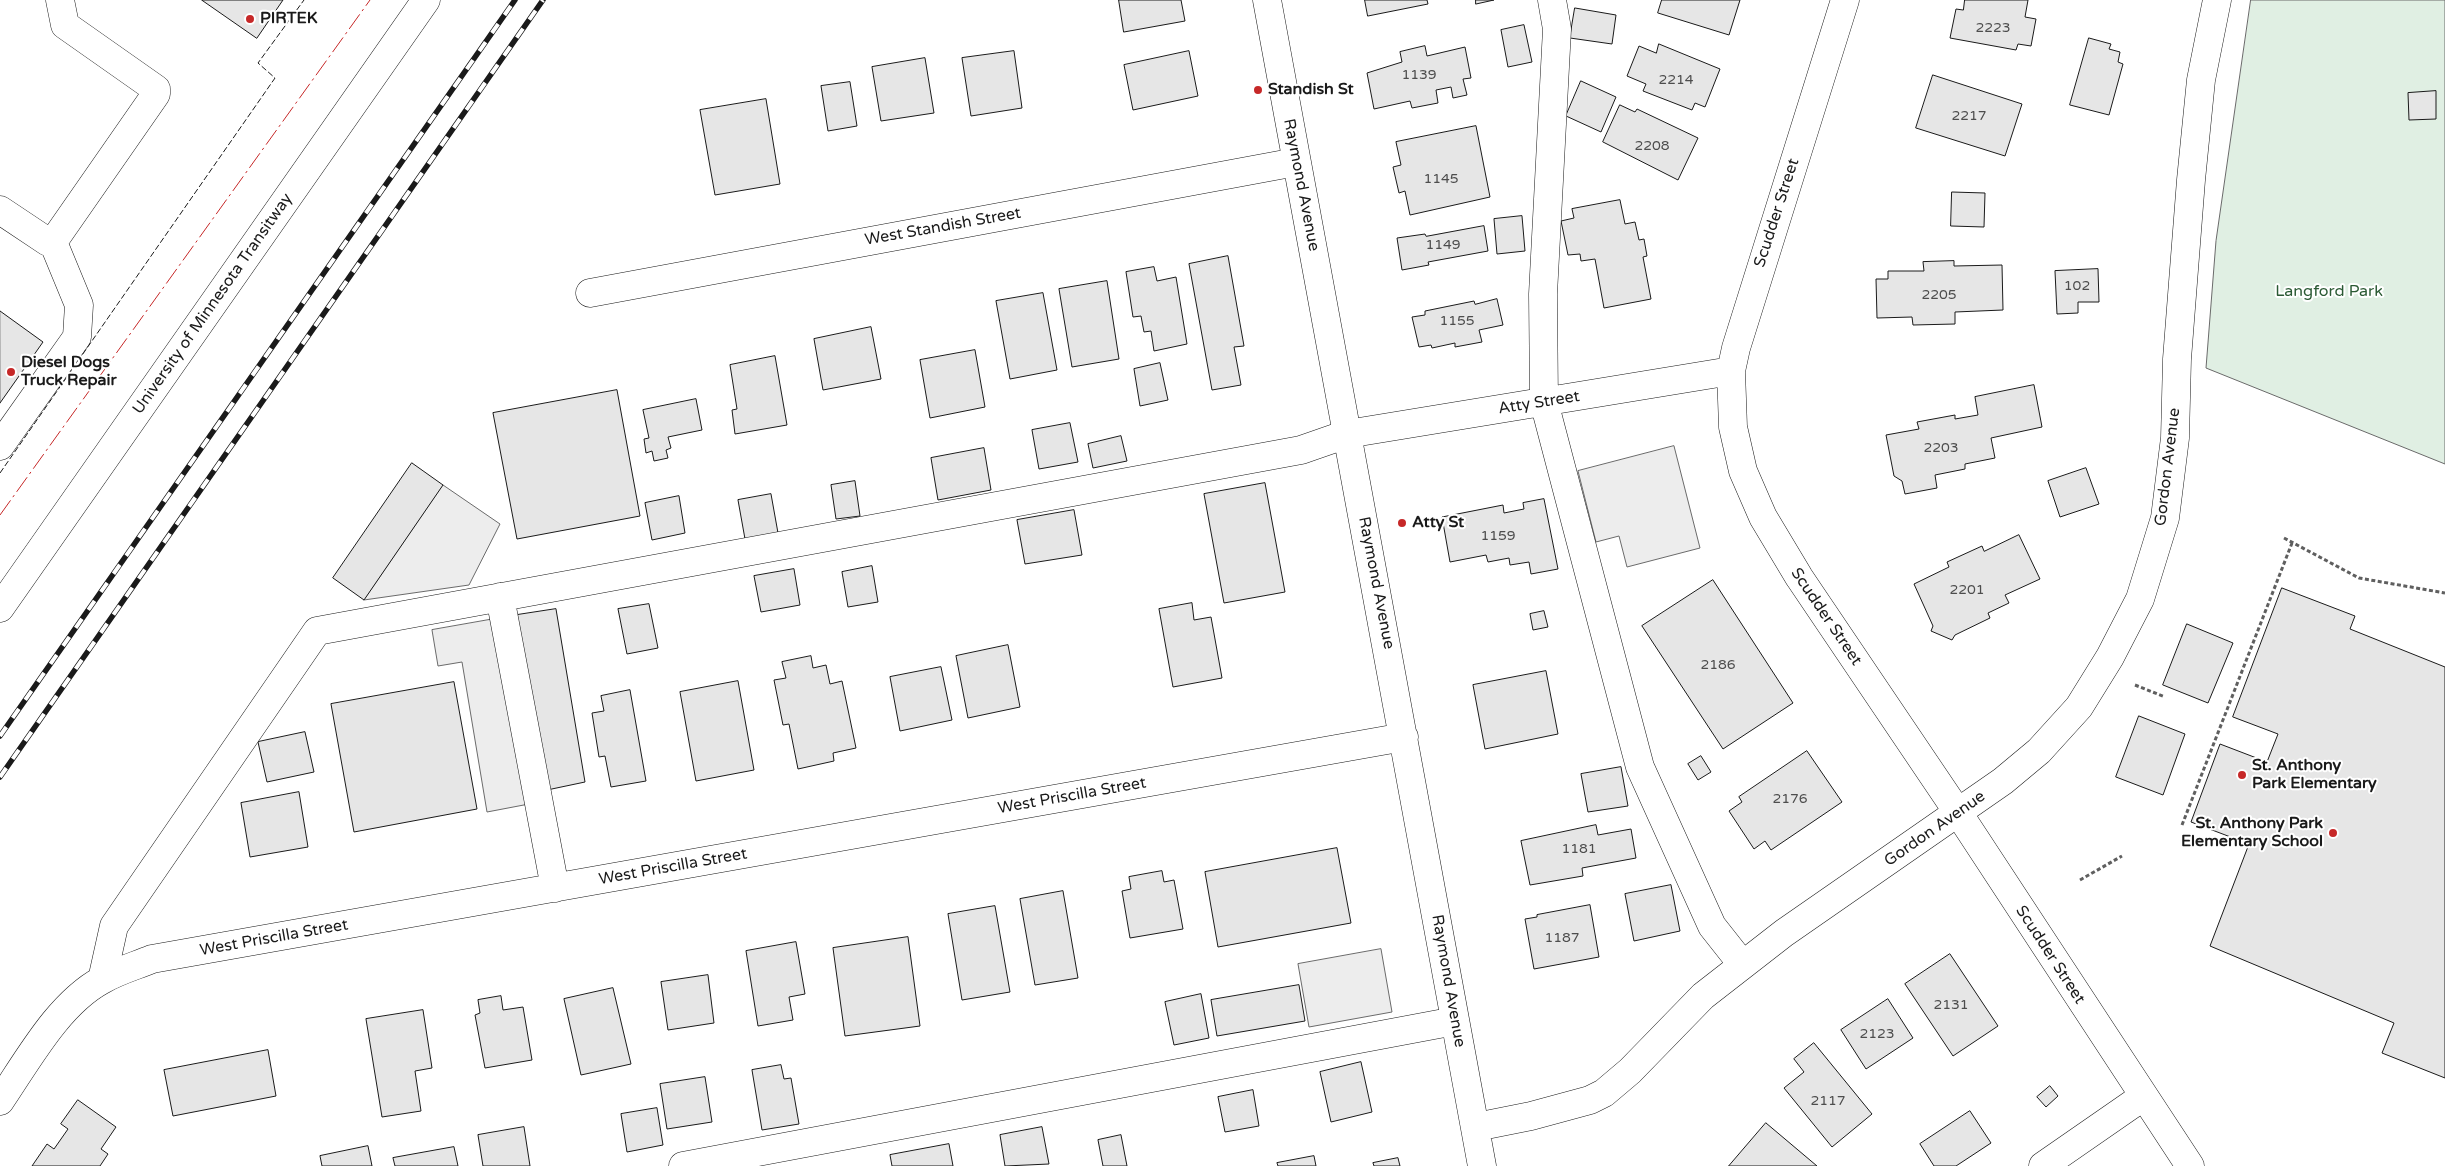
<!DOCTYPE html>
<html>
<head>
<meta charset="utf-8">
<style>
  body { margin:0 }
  canvas { display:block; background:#fff }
</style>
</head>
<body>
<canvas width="2445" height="1166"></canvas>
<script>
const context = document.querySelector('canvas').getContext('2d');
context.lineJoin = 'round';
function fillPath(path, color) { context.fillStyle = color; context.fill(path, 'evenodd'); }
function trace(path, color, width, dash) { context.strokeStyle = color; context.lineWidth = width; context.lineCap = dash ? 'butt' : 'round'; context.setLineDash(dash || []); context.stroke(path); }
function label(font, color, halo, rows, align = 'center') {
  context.font = font + ' "Varela Round",sans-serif'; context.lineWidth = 4; context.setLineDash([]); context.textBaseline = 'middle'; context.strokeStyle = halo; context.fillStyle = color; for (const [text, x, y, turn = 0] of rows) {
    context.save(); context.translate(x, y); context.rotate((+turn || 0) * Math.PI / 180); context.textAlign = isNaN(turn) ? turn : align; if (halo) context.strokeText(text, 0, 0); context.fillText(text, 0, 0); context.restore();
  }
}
const green = new Path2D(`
  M2251,0h194v464l-239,-96 10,-127z`);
fillPath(green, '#e0efe3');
trace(green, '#6a6a6a', 1);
const parking = new Path2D(`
  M1674,446l26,102 -73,19 -8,-31 -23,6 -18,-71z
  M443,485l57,39 -31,61 -105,15z
  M517,615l33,185 -63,12 -25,-150 -24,4 -6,-36z
  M1381,949l11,63 -83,15 -11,-63z`);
fillPath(parking, '#ededed');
trace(parking, '#6a6a6a', 1);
const building = new Path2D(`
  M202,0h81l-26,38z
  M1119,0h62l4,21 -61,11z
  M1365,0h62l1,4 -60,12z
  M1476,0h18l-18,4z
  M1662,0h78l-11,35 -71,-22z
  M1965,0h63l-3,17 11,2 -5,27 -13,-2 -2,6 -66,-12 6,-29 7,1z
  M1575,8l41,7 -4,29 -42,-6z
  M1524,25l8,37 -24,5 -7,-37z
  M2089,38l22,6 -2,5 11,3 -2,10 5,2 -14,51 -39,-10z
  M1659,44l61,25 -15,38 -10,-4 -3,7 -49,-19 3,-7 -19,-8 12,-30 17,7z
  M1425,46l2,10 38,-9 6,31 -8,1 4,16 -14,3 -2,-11 -15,3 2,13 -26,5 -2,-7 -36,8 -7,-36 35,-11 -2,-10z
  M1014,51l8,57 -51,8 -9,-58z
  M1189,51l9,45 -65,14 -9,-45z
  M925,58l9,55 -53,8 -9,-54z
  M1933,75l89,29 -17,52 -89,-28z
  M1581,81l35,16 -15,35 -35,-16z
  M850,82l7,44 -29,5 -7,-45z
  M2436,91v28l-27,1 -1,-27z
  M766,99l14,85 -65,11 -15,-85z
  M1620,105l15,7 2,-3 61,29 -20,42 -75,-38z
  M1476,126l14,71 -80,18 -5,-24 -6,2 -6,-26 8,-2 -5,-23z
  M1952,192l33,1 -1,34 -33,-1z
  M1620,200l5,24 10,-2 4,18 5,-1 3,17 -4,1 8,42 -47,9 -9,-49 -14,2 -1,-7 -12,1 -7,-34 13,-3 -2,-9z
  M1522,216l3,35 -28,3 -3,-35z
  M1484,226l4,25 -60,11 1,3 -27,5 -5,-32 28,-4 1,2z
  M1228,256l16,90 -10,1 7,38 -29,5 -23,-126z
  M1954,261v5l48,-1 1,45 -48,2v12l-42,1 -1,-8 -35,1 -1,-39h12v-8h36l-1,-9z
  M1154,267l3,14 19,-4 11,67 -33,7 -3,-20 -7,1 -3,-16 -8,1 -7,-45z
  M2098,269l1,33h-21v11l-21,1 -2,-43z
  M1107,281l12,78 -47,8 -13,-78z
  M1043,293l14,77 -47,9 -14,-78z
  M1497,299l6,26 -24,5 3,12 -27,5v-4l-23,5 -1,-3 -12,2 -7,-30 13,-2v-4l49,-10 1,3z
  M0,311l43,31 -43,61z
  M871,327l10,52 -58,11 -9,-51z
  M975,350l10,57 -55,11 -10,-58z
  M775,356l12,69 -52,9 -3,-24 5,-1 -7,-44z
  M1160,363l8,37 -28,6 -6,-37z
  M2034,385l8,42 -51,11 4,20 -30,6v5l-30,6 2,13 -32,6 -3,-13 -8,-5 -8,-41 33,-6 -2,-7 38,-7v4l23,-4 -3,-18z
  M617,390l23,126 -123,23 -24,-126z
  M696,399l6,31 -34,7 3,11 -5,2 2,8 -14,3 -2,-10 -6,2 -2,-14 5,-1 -6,-28z
  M1070,423l8,39 -39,7 -7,-39z
  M1121,436l6,25 -34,7 -5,-24z
  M984,448l7,42 -53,10 -7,-42z
  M412,463l31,22 -79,115 -31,-22z
  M2086,468l13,36 -39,13 -12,-36z
  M855,481l5,35 -24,3 -5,-34z
  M1265,483l20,109 -61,11 -20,-109z
  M771,494l7,39 -33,6 -7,-39z
  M679,496l6,37 -33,7 -7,-37z
  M1544,499l14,70 -27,5 -2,-12 -19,3 -1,-7 -21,4 -2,-7 -36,7 -8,-45 61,-12 1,8 20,-4 -1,-6z
  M1074,510l8,45 -57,9 -8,-44z
  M2019,535l21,44 -35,16 4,8 -21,10 2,5 -35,17 -3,5 -21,-9 2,-5 -19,-42 35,-17 -2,-5 35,-16 2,5z
  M872,566l6,36 -30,5 -6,-35z
  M794,569l6,36 -39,7 -7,-36z
  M1713,580l80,123 -70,46 -81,-123z
  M2282,588l73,28 -5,13 95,38v411l-63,-25 12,-30 -184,-77 39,-102 -58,-22 29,-78 47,18 11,-28 -45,-17z
  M1192,603l2,17 17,-3 11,61 -49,9 -14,-78z
  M649,604l9,44 -31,6 -9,-45z
  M556,609l29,173 -38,8 -30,-175z
  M1544,611l4,16 -15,3 -3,-16z
  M2187,624l46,19 -25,60 -45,-18z
  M1008,645l12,62 -52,11 -12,-62z
  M811,656l2,12 13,-3 4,19 12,-3 14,67 -23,5 1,8 -36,8 -9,-45 -6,1 -9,-45 12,-2 -4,-16z
  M941,667l11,53 -52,11 -10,-54z
  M1546,671l12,63 -73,15 -12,-64z
  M738,681l16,89 -58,11 -16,-89z
  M454,682l23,127 -123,23 -23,-128z
  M630,690l16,91 -35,6 -6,-31 -6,1 -7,-44 12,-2 -3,-15z
  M2139,716l46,18 -22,61 -47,-18z
  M305,732l9,40 -47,10 -9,-40z
  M1807,751l35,51 -71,48 -6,-9 -11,8 -25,-38 13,-9 -3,-5z
  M1701,756l10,16 -13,8 -10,-16z
  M1621,767l7,39 -40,6 -7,-38z
  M299,792l9,55 -58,10 -9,-54z
  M1596,825l2,10 33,-6 5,29 -54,10 1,8 -53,9 -9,-44z
  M1337,848l14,75 -133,24 -13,-75z
  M1162,871l2,11 10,-2 9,49 -53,9 -8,-47 9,-2 -2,-12z
  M1671,885l9,46 -46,10 -9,-47z
  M1063,891l15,87 -43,7 -15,-86z
  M1590,905l9,52 -65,12 -9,-50 12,-2v-2z
  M995,906l15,86 -48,8 -14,-86z
  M908,937l12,89 -75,10 -12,-88z
  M796,942l9,52 -16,3 4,23 -35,6 -12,-75z
  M1950,954l48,72 -45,30 -48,-72z
  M708,975l6,48 -46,7 -7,-48z
  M1299,985l6,36 -88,15 -6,-36z
  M613,988l18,76 -50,11 -17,-76z
  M1201,994l8,44 -35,7 -9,-43z
  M501,996l2,14 20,-3 9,53 -47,8 -10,-53 5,-2 -2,-13z
  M1888,999l25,39 -47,31 -25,-39z
  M423,1010l9,58 -17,3 6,40 -39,6 -16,-98z
  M1814,1043l58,71 -40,33 -48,-59 20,-16 -10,-13z
  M268,1050l8,46 -103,20 -9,-46z
  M1361,1062l11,50 -41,10 -11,-50z
  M781,1065l3,14 7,-1 8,46 -37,6 -10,-60z
  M705,1077l7,45 -45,7 -7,-45z
  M2050,1086l8,10 -12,11 -9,-10z
  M1253,1090l6,36 -34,6 -7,-35z
  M78,1100l38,27 -15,22 7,5 -8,12h-68l15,-22 7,5 14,-20 -7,-5z
  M657,1108l6,37 -36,7 -6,-38z
  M1970,1111l21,32 -35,23h-22l-14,-22z
  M1766,1123l51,43h-88z
  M524,1127l6,39h-47l-5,-31z
  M1042,1127l7,37 -44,2 -5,-31z
  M1121,1135l6,31h-24l-5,-26z
  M949,1144l4,22h-61l-2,-11z
  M368,1146l4,20h-50l-2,-10z
  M454,1147l4,19h-63l-2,-8z
  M1314,1156l2,10h-38l-1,-3z
  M1398,1158l2,8h-26l-1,-3z`);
fillPath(building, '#e6e6e6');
trace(building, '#1a1a1a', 1);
const minor = new Path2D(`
  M1267,0l215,1166
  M1552,0l5,29 -14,265 1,108 96,365 72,159 30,38
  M1845,0l-109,348 -5,23 2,56 10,44 20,46 36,60 160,237 231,352
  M0,210l48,32h5l103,-148v-5l-91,-64 -5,-25
  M590,293l706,-131
  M0,446l77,-109 2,-32 -26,-63
  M500,597l55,291
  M0,608l426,-608
  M102,980l12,-54 203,-295 984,-181 46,-16 384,-63
  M0,1101c28,-41 58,-97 102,-121 15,-9 33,-14 50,-21l1252,-222
  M1476,1127l55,-11 59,-16 14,-7 26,-22 73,-75 81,-63 219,-152 36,-30 40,-44 31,-50 30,-58 25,-81 10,-80 2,-79 14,-179 10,-100 16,-80
  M683,1166l772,-145
  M2043,1166l101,-70`);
trace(minor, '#1a1a1a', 29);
trace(new Path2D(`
  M2284,538l75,40 86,15
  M2135,685l30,12
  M2182,825l110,-282
  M2080,880l42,-24`), '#5f5f5f', 3, [4, 2.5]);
trace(minor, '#fff', 28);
const rail = new Path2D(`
  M0,736l515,-736
  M0,777l543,-777`);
trace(rail, '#1a1a1a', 5.5);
trace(rail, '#fff', 4, [11]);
trace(new Path2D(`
  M0,473l275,-395 -17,-15 46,-63`), '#1a1a1a', 1, [6, 2.5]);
trace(new Path2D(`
  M0,515l370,-515`), '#c62828', 1, [18, 4, 2.5, 4]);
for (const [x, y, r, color] of [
  [250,19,5,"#c62828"],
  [1258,90,5,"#c62828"],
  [11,372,5,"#c62828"],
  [1402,523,5,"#c62828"],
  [2242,775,5,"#c62828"],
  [2333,833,5,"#c62828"]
]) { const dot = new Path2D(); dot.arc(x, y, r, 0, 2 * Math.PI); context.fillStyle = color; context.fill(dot); trace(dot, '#fff', 2); }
label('14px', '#4d4d4d', null, [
  ["2223",1993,28],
  ["1139",1419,75],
  ["2214",1676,80],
  ["2217",1969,116],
  ["2208",1652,146],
  ["1145",1441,179],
  ["1149",1443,245],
  ["102",2077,286],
  ["2205",1939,295],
  ["1155",1457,321],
  ["2203",1941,448],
  ["1159",1498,536],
  ["2201",1967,590],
  ["2186",1718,665],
  ["2176",1790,799],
  ["1181",1579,849],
  ["1187",1562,938],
  ["2131",1951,1005],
  ["2123",1877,1034],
  ["2117",1828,1101]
]);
label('bold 16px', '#1a1a1a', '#fff', [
  ["PIRTEK",260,19],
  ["Standish St",1268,90],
  ["Diesel Dogs",21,363],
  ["Truck Repair",21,381],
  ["Atty St",1412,523],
  ["St. Anthony",2252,766],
  ["Park Elementary",2252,784],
  ["St. Anthony Park",2323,824,"right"],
  ["Elementary School",2323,842,"right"]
], 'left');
label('16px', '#1a1a1a', '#fff', [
  ["Raymond Avenue",1301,185,79],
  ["Scudder Street",1777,213,-72],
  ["West Standish Street",943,227,-10],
  ["University of Minnesota Transitway",213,304,-55],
  ["Atty Street",1539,403,-9],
  ["Gordon Avenue",2168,467,-83],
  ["Raymond Avenue",1376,583,79],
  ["Scudder Street",1826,617,56],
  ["West Priscilla Street",1072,796,-10],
  ["Gordon Avenue",1935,829,-35],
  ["West Priscilla Street",673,867,-10],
  ["West Priscilla Street",274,938,-10],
  ["Scudder Street",2050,955,57],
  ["Raymond Avenue",1448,981,80]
]);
label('16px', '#2b5a34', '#fff', [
  ["Langford Park",2329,292]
]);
</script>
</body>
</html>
